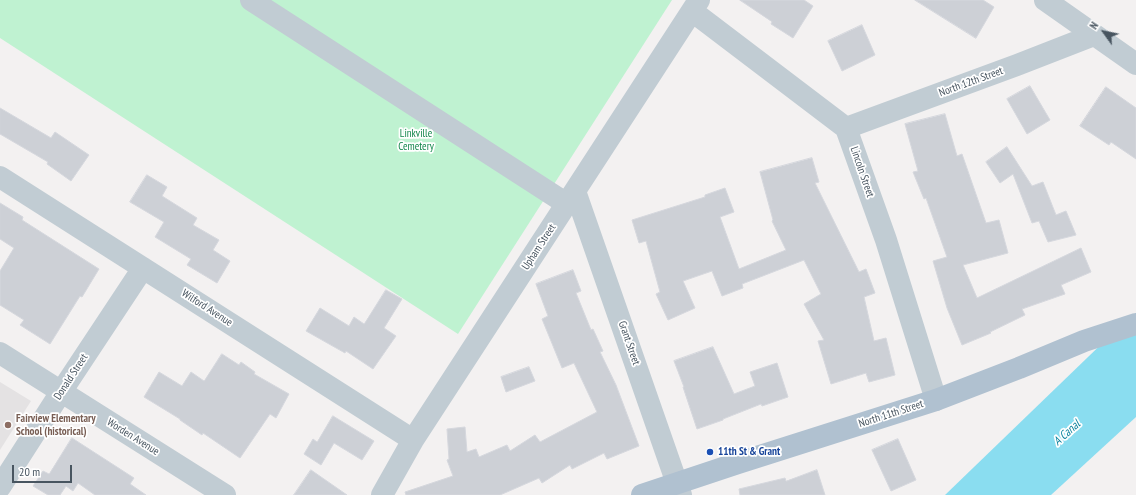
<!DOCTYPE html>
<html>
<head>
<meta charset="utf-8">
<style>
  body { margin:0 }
  #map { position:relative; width:1136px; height:495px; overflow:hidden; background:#f3f1f1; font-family:"PT Sans Narrow",sans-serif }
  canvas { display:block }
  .north { position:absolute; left:1084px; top:12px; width:40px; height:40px; -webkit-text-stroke:3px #fff; paint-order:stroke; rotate:303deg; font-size:11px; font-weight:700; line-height:16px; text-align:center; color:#485560 }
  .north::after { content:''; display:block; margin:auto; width:14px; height:18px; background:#485560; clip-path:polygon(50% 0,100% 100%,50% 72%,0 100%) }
  .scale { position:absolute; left:12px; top:465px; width:60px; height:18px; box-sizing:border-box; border:2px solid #485560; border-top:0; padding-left:5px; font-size:12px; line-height:14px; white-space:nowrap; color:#485560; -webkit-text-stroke:3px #fff; paint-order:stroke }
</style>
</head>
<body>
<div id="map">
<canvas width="1136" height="495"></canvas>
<div class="north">N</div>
<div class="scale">20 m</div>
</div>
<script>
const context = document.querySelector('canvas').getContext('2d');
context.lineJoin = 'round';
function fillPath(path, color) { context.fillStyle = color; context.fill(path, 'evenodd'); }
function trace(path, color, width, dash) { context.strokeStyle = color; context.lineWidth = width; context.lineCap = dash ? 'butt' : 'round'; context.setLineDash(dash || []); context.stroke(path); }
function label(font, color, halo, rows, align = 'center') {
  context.font = font + ' "PT Sans Narrow",sans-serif'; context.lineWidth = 3.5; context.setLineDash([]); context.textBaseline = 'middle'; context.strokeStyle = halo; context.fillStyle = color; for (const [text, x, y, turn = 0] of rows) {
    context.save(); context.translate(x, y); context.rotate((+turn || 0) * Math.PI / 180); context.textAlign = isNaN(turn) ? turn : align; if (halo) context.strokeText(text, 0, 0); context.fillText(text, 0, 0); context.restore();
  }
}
fillPath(new Path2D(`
  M0,382l31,19 -31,49z`), '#e4e2e3');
fillPath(new Path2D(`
  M0,0h672l-214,334 -458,-296z`), '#bff2d1');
fillPath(new Path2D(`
  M1136,313v104l-85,78h-106l171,-165z`), '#8addf0');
const building = new Path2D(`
  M740,0h64l9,6 -20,32 -22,-14 1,-2z
  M915,0h68l11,7 -18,31z
  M862,25l13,30 -33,16 -14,-30z
  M1030,86l20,34 -23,14 -20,-35z
  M1106,87l30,21v51l-25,-17 -2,3 -29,-19z
  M0,108l51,30 4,-6 34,23 -18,26 -24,-17 1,-2 -48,-28z
  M945,114l12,42 5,-2 24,69 13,-3 9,33 -45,12 14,33 104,-50 10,24 -30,13 4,9 -43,15 3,6 -35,17 1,1 -29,12 -15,-37 -14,-47 14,-4 -21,-59 -2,1 -11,-27 5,-1 -13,-47z
  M1007,147l25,39 11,-4 13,33 10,-4 10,24 -28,7 -9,-21 -7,2 -19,-49 -13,9 -14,-21z
  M812,158l7,24 -4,1 44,89 7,-3 9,24 -11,4 10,44 12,-3 9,37 -26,7 -3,-9 -35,11 -13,-43 6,-1 -20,-36 17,-10 -17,-34 -62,24 1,4 -21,8 -10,-25 -29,10 12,27 -27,12 -12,-26 4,-2 -14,-51 -7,2 -7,-23 73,-23v-2l20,-7 9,24 -14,5 19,52 47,-19 -14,-29 1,-1 -13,-48z
  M147,175l20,12 -5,9 35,22 -4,7 26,15 -6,10 17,11 -13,22 -30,-18 4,-6 -36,-22 9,-15 -34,-20z
  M0,203l23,14 -1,3 77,49 -17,28 -2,-1 -30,48 -30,-19 4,-5 -24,-15v-34l14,-23 -14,-9z
  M573,270l8,21 -5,2 15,37 2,-1 10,22 -3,1 16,33 23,61 -32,13 -3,-6 -32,16 -2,-4 -28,18 -3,-5 -39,17h-94l-1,-3 48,-16 -6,-16 2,-1 -2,-30 18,-2 2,25 9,-3 3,8 28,-12 3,6 25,-16 5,7 57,-30 -23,-49 -12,5 -20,-49 6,-3 -12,-32z
  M386,290l16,9 -18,29 12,8 -23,33 -27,-18 -1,2 -39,-22 14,-23 29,18 5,-9 10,7z
  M713,347l21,47 21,-8 -5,-14 27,-9 11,34 -26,9 -1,-2 -38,15v1l-26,9 -14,-42h1l-10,-26z
  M222,354l17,11 2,-3 14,10 -1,2 35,20 -13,24 -6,-4 -30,44 -37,-25 -1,2 -22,-15v-1l-36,-22 15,-25 23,14 9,-14 13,9z
  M529,367l6,14 -29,11 -5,-15z
  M333,416l41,25 -12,19 -28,-17 -13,22 -17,-11 9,-15 4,3z
  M72,438l62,40 -4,6 16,11h-51l-17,-12 -5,8 -7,-5 -6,9h-12l-15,-9 10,-15 6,3z
  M898,439l18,41 -25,11 -19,-41z
  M311,470l36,25h-53z
  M817,470l8,25h-85l-1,-6 46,-11 1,3z`);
fillPath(building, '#cdd0d6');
trace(building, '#d5d7dd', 1);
trace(new Path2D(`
  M251,0l316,204
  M1045,0l91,64
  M692,11l154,117 40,112 50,160
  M846,128l171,-63 77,-30
  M0,177l413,263
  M575,191l106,304
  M0,353l225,142
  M0,487l61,-95 82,-124
  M382,495l31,-55 286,-440`), '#c1ccd3', 22);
trace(new Path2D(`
  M642,495l96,-32 198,-63 83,-32 65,-27 52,-17`), '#b0c1d0', 22);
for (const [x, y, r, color] of [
  [8,425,4,"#8d6e63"],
  [710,452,4,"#1a4fb4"]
]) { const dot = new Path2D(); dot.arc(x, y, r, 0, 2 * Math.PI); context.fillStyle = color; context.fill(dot); trace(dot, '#fff', 1.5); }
label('11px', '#485560', '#fff', [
  ["North 12th Street",971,82,-20],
  ["Lincoln Street",862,172,71],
  ["Upham Street",539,247,-57],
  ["Wilford Avenue",207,308,33],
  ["Grant Street",629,343,71],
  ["Donald Street",71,377,-57],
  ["North 11th Street",891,414,-18],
  ["Worden Avenue",133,437,32]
]);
label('11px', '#13864b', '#fff', [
  ["Linkville",416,134],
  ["Cemetery",416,147]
]);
label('bold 11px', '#785e54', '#fff', [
  ["Fairview Elementary",16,419],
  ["School (historical)",16,432]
], 'left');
label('bold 11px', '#164399', '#fff', [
  ["11th St & Grant",718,452]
], 'left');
label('italic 12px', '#08809c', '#fff', [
  ["A Canal",1067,433,-42]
]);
</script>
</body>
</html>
